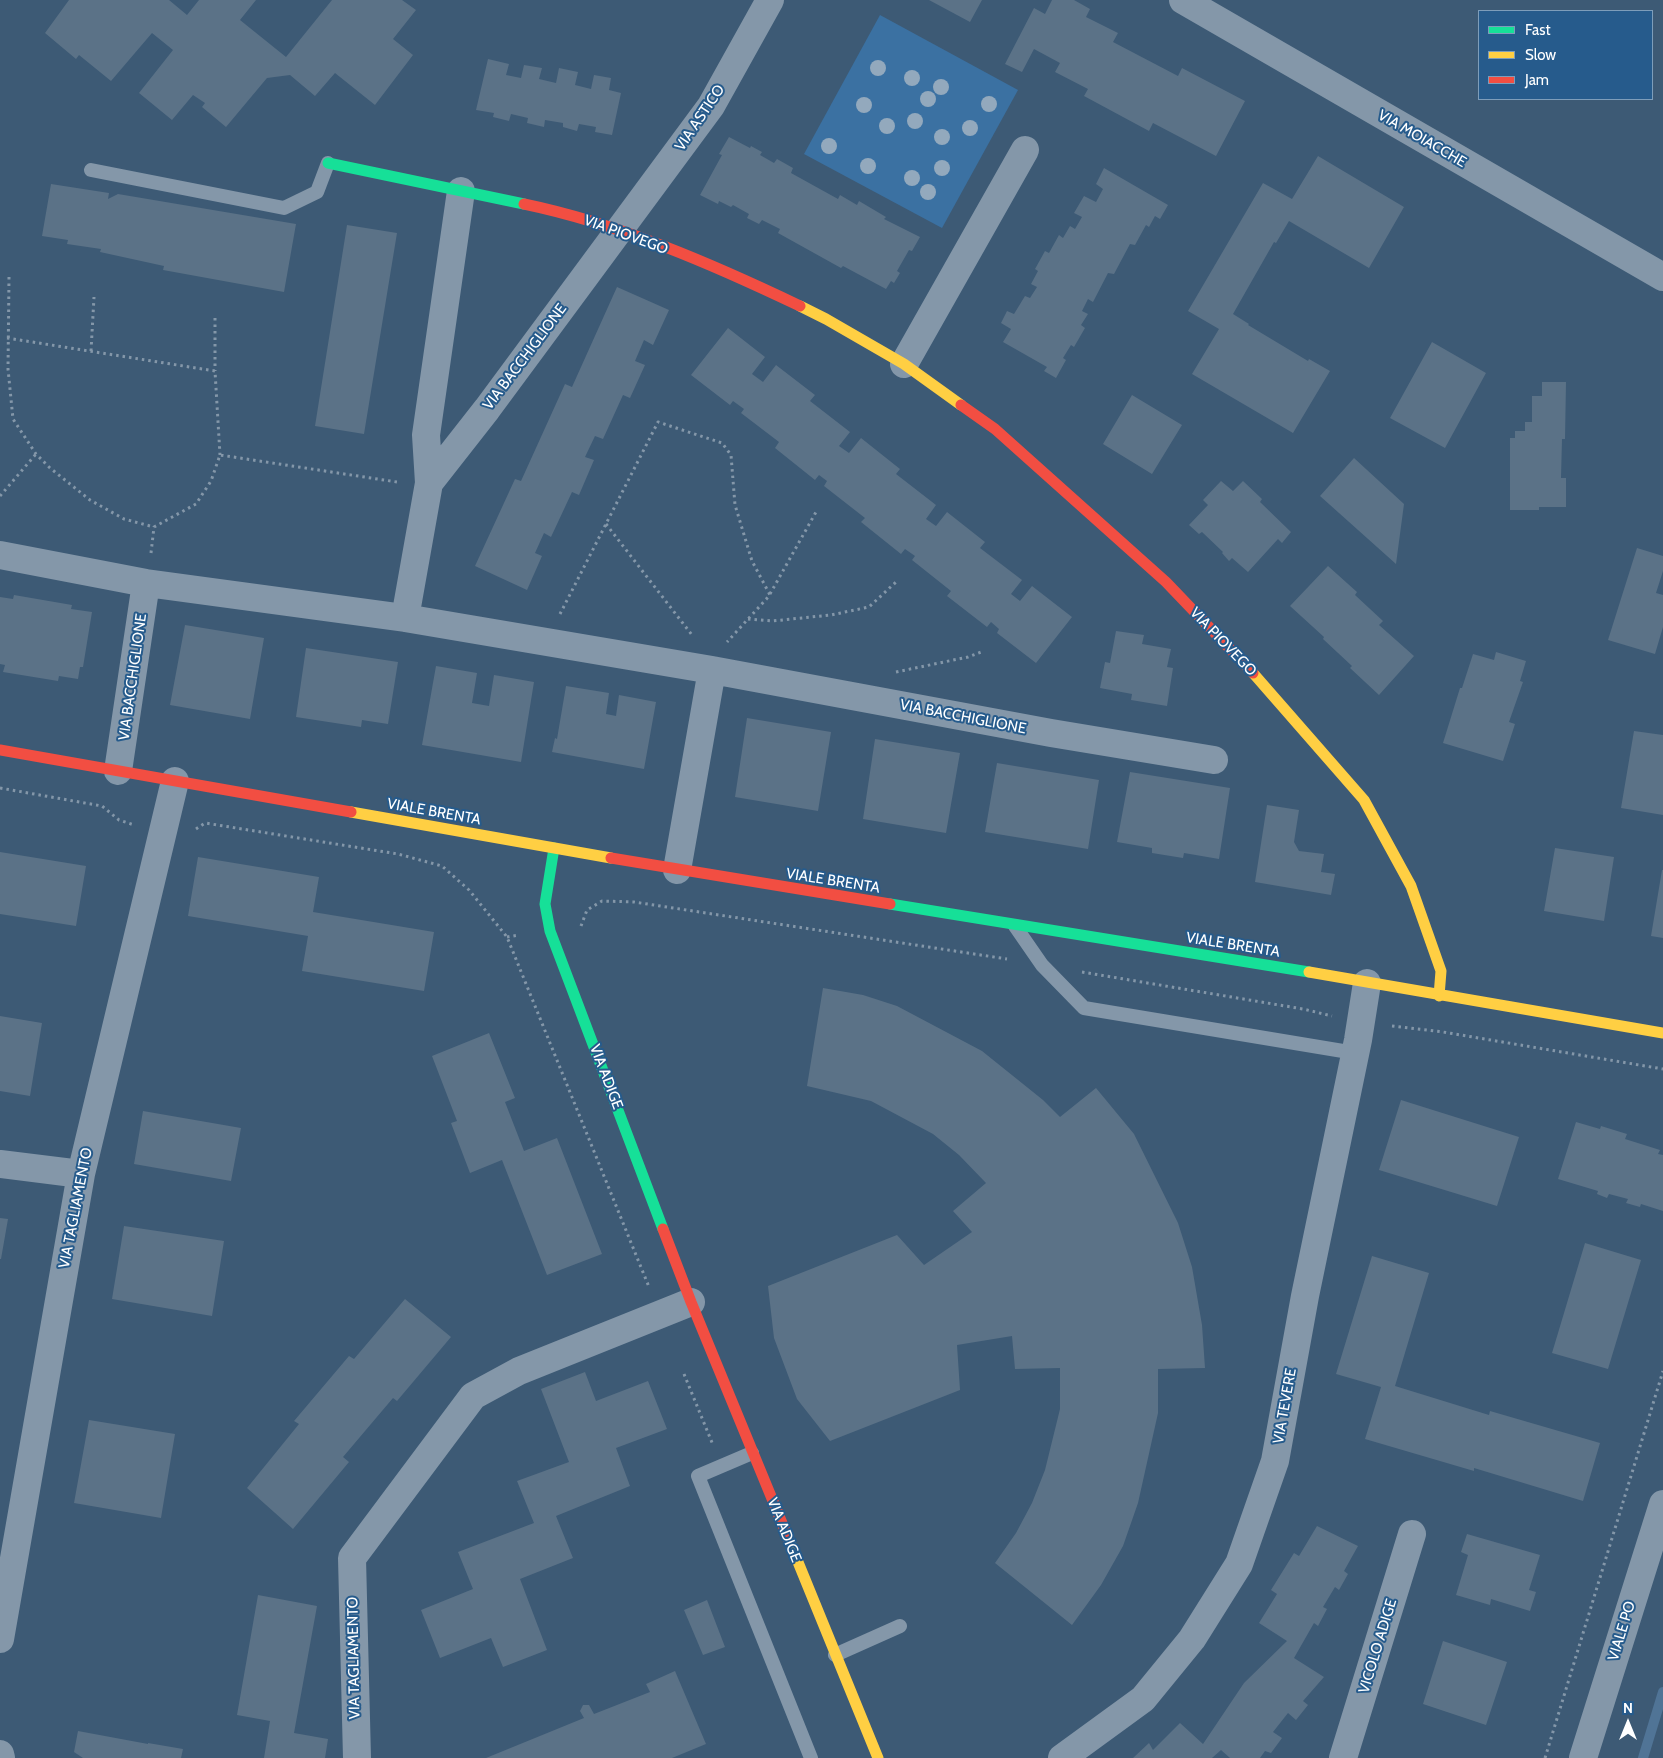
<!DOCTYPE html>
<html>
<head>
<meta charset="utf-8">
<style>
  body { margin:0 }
  #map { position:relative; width:1663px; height:1758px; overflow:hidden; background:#3d5a75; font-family:Cabin,sans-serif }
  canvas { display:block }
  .legend { position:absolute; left:1478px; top:10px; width:175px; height:90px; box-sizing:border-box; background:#265b8c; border:1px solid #7d9dba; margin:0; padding:6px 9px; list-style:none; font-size:15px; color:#fff }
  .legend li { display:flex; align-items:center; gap:10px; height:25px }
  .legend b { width:25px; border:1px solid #7d9dba }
  .north { position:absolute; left:1603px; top:1698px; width:50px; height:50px; -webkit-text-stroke:4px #265b8c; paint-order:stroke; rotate:0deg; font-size:14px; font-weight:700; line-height:20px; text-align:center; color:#fff }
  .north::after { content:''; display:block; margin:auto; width:18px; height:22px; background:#fff; clip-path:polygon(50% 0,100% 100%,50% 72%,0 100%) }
</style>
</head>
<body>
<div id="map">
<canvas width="1663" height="1758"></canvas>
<ul class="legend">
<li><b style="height:6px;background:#16e098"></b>Fast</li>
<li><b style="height:6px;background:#ffcf43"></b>Slow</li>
<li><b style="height:6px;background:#f24e42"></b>Jam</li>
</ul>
<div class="north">N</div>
</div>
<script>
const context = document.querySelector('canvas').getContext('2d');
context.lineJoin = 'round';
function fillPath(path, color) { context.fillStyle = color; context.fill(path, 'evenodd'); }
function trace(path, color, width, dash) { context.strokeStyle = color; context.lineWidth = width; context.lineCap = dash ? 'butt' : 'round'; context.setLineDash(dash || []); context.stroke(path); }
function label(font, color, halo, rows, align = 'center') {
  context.font = font + ' Cabin,sans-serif'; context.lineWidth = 4; context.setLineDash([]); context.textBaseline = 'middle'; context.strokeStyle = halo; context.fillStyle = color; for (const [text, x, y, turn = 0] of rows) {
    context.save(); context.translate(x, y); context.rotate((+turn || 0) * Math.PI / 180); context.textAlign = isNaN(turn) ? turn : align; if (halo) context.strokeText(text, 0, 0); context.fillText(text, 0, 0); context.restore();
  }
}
fillPath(new Path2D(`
  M880,15l138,75 -76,138 -138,-74z`), '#3b71a2');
trace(new Path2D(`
  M1643,1758l20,-66`), '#507496', 10);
fillPath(new Path2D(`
  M69,0h100l18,15 12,-15h57l-16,20 46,37 46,-57h70l14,10 -23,29 20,16 -38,50 -40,-32 -20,23 -25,-21 -23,3 -41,49 -24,-20 3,-4 -12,-8 -21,25 -33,-27 34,-43 -21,-17 -41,48 -32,-26 -3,4 -31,-26z
  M929,0h53l-12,22z
  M1052,0h22l16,9 -4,8 32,16 -5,9 65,34 4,-8 63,33 -29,55 -63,-33 -4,8 -65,-35 4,-7 -33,-17 5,-9 -26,-14 -12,23 -17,-8 29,-56 11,6z
  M488,59l21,5 -3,11 15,3 3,-13 18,3 -3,11 17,4 3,-15 19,4 -3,13 16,4 3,-14 17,3 -2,12 12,3 -9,42 -17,-3 1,-5 -17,-3 -2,7 -14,-4v-4l-18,-3 -1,7 -17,-4 1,-5 -17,-4 -2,7 -16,-4 1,-4 -18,-3z
  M729,137l21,11 1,-2 11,6 -2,3 14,8 3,-4 16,9 -2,5 47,26 2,-4 17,10 2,-4 27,16 -2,2 36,18 -8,14 -3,-1 -12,21 3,2 -6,10 -3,-2 -5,8 -43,-23 -2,2 -63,-35 2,-4 -18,-9 -3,4 -12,-6 2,-4 -16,-9 -2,2 -12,-6 -1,3 -18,-9 22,-40 -3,-1z
  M1318,156l86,51 -35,61 -80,-47 -13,22 -2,-1 -41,72 16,10 -1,1 60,36 1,-2 21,12 -37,62 -101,-59 27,-45 -31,-18 75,-128 29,16z
  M1104,168l64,37 -8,14 -5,-3 -6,11 -3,-2 -11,20 -5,-1 -16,30 -6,-1 -15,29 -5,-3 -6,12 6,3 -7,11 4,3 -11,19 -3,-2 -8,13 3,2 -10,18 -12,-7 3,-4 -44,-25 8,-13 -10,-6 6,-12 7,3 11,-18 5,2 7,-11 -6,-3 7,-13 -3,-2 10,-18 4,2 10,-18 4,3 7,-12 5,3 7,-12 -8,-4 10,-17 12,6 7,-13 -7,-5z
  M51,184l58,9 -1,6 10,-5 178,30 -12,68 -121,-22 1,-4 -64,-14 1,-3 -34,-5 1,-4 -26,-4z
  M347,225l50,8 -33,201 -49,-8z
  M617,287l52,23 -16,35 -9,-5 -9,21 10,4 -15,33 -7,-3 -20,44 -8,-3 -10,21 9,3 -15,35 -7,-3 -21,45 -7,-4 -9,20 7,3 -15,34 -52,-24 40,-87 6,2 44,-97 7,3z
  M728,328l37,29 -13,17 11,8 13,-17 39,30 -5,6 40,31 -11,14 10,7 12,-15 39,31 -4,5 40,31 -10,14 10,7 11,-14 38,30 -5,6 42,32 -11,14 9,7 12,-15 40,31 -36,46 -39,-30 2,-4 -8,-7 -4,5 -40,-31 4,-5 -39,-31 3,-4 -10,-7 -4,5 -40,-32 4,-4 -41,-32 3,-5 -8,-6 -4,5 -40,-32 4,-6 -38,-29 3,-4 -11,-8 -3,4 -39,-30z
  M1432,342l54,31 -41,75 -55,-30z
  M1542,382h24l-1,57h-3l-1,39h5v29h-27v3h-29v-72h5v-7h10v-9h7v-26h10z
  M1132,395l50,30 -30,49 -49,-30z
  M1354,458l50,46 -8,60 -76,-68z
  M1221,481l12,10 10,-10 19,18 -2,3 31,30 -9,11 -4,-4 -30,33 -16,-14 -3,3 -7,-8 1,-1 -21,-20 -3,2 -10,-9 19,-20 -5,-5z
  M1637,548l26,8v15l-7,22 7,2v32l-8,27 -47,-14z
  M1328,566l29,26 -2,3 28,26 -4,4 35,31 -35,39 -29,-27 2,-2 -29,-27 1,-2 -34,-31z
  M14,595l58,10 -1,4 21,3 -9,55h-3l-2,12 -19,-3 -1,5 -55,-9 2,-7 -5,-1v-67l13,2z
  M185,625l79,13 -14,81 -80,-14z
  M1116,631l28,4 -2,9 29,5 -4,18 6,1 -6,38 -36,-6 1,-6 -32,-6 5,-26 5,1z
  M306,648l92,14 -10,62 -26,-4 -1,7 -65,-10z
  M1496,652l30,9 -6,20 3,1 -14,40 6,2 -12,37 -60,-18 17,-55h2l11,-34 21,6z
  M436,666l41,7 -5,30 17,3 5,-31 40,7 -13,80 -99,-17z
  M566,686l43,7 -3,21 10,2 3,-21 37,7 -12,67 -92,-17 3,-14 2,1z
  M747,718l84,14 -13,79 -83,-14z
  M1634,731l29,4v80l-42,-7z
  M875,739l85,14 -14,80 -83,-14z
  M997,763l102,17 -11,69 -103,-17z
  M1130,772l100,16 -11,71 -35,-6 -1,5 -31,-5v-5l-35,-6z
  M1267,805l32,5 -5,32 5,9 25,3 -3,18 14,2 -4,21 -76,-13z
  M1555,848l59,9 -10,64 -60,-10z
  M0,852l86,14 -10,60 -76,-12z
  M198,857l121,20 -6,35 121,20 -10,59 -122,-20 6,-35 -120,-20z
  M1662,870h1v68l-12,-2z
  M823,988l40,7 34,11 85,45 61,49 17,17 36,-29 38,46 44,89 14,44 10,58 3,43 -47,1v44l-20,90 -15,43 -22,39 -29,40 -77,-62 21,-30 16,-30 13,-33 15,-61v-41l-45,1 -3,-33 -55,9 3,45 -130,51 -33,-42 -23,-61 -6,-52 129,-51 27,30 48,-33 -19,-21 33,-28 -27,-28 -26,-21 -62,-33 -64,-15z
  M0,1016l42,7 -12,73 -30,-5z
  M489,1033l26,65 -10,4 19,49 33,-13 45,116 -55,21 -45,-115 -32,13 -19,-50 6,-2 -25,-65z
  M1401,1100l118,37 -22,69 -118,-36z
  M143,1111l98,17 -10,53 -97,-17z
  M1576,1122l24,7 1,-3 26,8 -2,5 35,11 -2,4 5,1v56l-22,-7 -1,3 -14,-4 2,-4 -19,-5 -2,4 -10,-4 1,-3 -40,-12z
  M0,1218l8,1 -7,40h-1z
  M124,1226l100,15 -12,75 -100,-17z
  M1585,1243l56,17 -33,109 -56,-16z
  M1372,1256l57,17 -34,113 94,29 1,-4 110,32 -17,58 -109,-33v3l-109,-32 16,-52 -45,-13z
  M405,1299l46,38 -54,64 -4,-3 -50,59 6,5 -56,67 -46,-41 52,-64 -5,-3 55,-65 5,3z
  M585,1372l11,29 52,-20 19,48 -51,19 14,38 -74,30 17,42 -53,21 27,71 -44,17 -12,-29 -51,20 -19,-48 52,-21 -15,-37 76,-29 -17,-42 52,-19 -28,-73z
  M89,1420l86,14 -14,84 -87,-15z
  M1317,1526l41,20 -14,25 4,3 -9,16 -4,-3 -12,20 4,2 -9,17 -4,-3 -20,35 30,19 -21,24 5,4 -12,15 -8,-7 -15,19 9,6 -11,15 -6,-2 -5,7h-30l-9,-8 -9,8h-79l16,-15 4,7 27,-27 23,21 41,-61 43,-42 -28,-18 18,-29 -6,-4 23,-37 5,3z
  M1467,1534l73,21 -11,35 7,2 -6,19 -39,-12 -1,6 -34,-10 12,-40 -7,-3z
  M258,1595l59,11 -23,127 34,6 -3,19h-61l6,-37 -33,-6z
  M707,1600l18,47 -22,8 -19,-45z
  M1443,1641l64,21 -21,63 -63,-21z
  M675,1671l31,73 -34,14h-186l98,-40 -4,-7 3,-6h6l5,9 56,-22 -4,-8z
  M78,1731l70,13v-1l35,6 -2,9h-98l-9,-6z`), '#5b7287');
trace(new Path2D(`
  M9,277l-1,92 5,50 23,35 14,14 40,32 34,19 30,8
  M215,318v53
  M7,338l208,33 5,84
  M91,351l3,-54
  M0,496l36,-42
  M606,524l86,111
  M151,553l3,-26 42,-23 15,-23 9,-26 177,27
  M770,594l46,-82
  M560,614l98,-192 64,21 9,12 4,50 17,56 18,34 -43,47
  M748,619l24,2 59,-6 38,-8 27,-25
  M896,672l72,-15 16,-6
  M0,788l102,18 17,14 15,5
  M196,829l9,-6 193,31 44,12 27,24 38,47 142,350
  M581,926l6,-16 15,-9 32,1 373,57
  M507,937l12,-2
  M1082,972l221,37 29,7
  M1392,1026l51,6 220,37
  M684,1374l29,71
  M1545,1758l118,-387`), '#8497a9', 3, [2.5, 4]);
trace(new Path2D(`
  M91,170l193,38 33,-16 11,-29
  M1015,926l27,39 42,43 271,45
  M752,1453l-54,23 113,282
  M835,1655l65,-29`), '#8497a9', 14);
trace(new Path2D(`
  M1183,0l480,277
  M904,364l121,-214
  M429,483l58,-74 224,-303 59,-106
  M0,555l146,28 259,35 307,52 339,63 163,27
  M405,618l24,-135 -3,-48 35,-244
  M118,771l28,-188
  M677,870l35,-200
  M0,1164l81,10
  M0,1639l81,-465 94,-393
  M0,1754l1,4
  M357,1758l-5,-200 121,-162 46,-25 172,-69
  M1062,1758l81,-59 49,-60 47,-75 36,-103 30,-165 53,-256 9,-57
  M1343,1758l69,-224
  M1583,1758l80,-254`), '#8497a9', 28);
trace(new Path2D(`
  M328,163l196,41
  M554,848l-9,56 5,27 113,298
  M890,904l419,68`), '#16e098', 11);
trace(new Path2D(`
  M800,306l26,13 78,45 57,41
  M1253,673l111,127 47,86 30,85 -2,25
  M351,812l260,46
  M1309,972l354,61
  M789,1540l89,218`), '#ffcf43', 11);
trace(new Path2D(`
  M524,204c96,20 188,60 276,102
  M961,405l34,24 171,153 87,91
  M0,750l351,62
  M611,858l279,46
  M663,1229l28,73 98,238`), '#f24e42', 11);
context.fillStyle = '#93a9bd';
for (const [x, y] of [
  [878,68],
  [912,78],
  [941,87],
  [928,99],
  [989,104],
  [864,105],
  [915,121],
  [887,126],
  [970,128],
  [942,137],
  [829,146],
  [868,166],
  [942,168],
  [912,178],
  [928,192]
]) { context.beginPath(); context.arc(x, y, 8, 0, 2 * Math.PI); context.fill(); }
label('15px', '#fff', '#265b8c', [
  ["VIA ASTICO",700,118,-56],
  ["VIA MOIACCHE",1422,139,30],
  ["VIA PIOVEGO",626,235,20],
  ["VIA BACCHIGLIONE",525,357,-53],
  ["VIA PIOVEGO",1223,642,46],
  ["VIA BACCHIGLIONE",133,677,-82],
  ["VIA BACCHIGLIONE",963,717,11],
  ["VIALE BRENTA",434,812,10],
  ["VIALE BRENTA",833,881,9],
  ["VIALE BRENTA",1233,945,9],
  ["VIA ADIGE",606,1077,69],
  ["VIA TAGLIAMENTO",76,1208,-79],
  ["VIA TEVERE",1285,1406,-80],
  ["VIA ADIGE",784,1530,68],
  ["VIALE PO",1622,1631,-73],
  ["VICOLO ADIGE",1378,1646,-73],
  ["VIA TAGLIAMENTO",354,1658,-91]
]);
</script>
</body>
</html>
